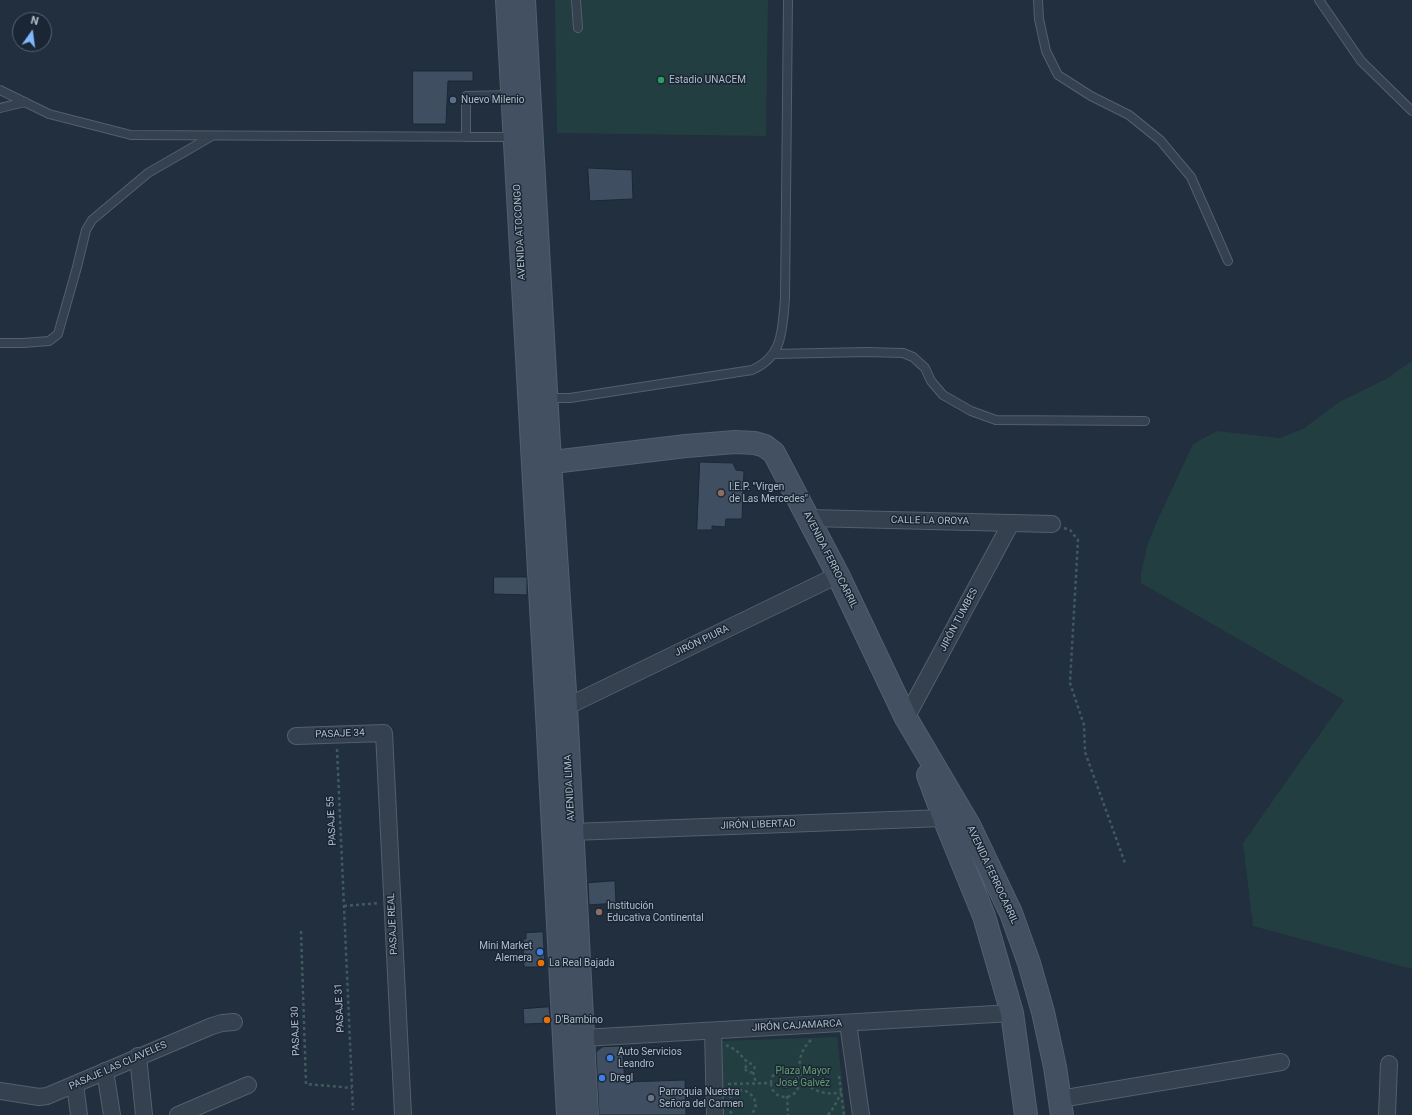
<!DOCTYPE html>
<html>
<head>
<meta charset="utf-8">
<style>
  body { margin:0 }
  #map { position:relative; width:1412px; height:1115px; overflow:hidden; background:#212f3f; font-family:Roboto,sans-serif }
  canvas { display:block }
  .north { position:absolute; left:12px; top:12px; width:40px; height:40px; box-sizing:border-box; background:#1a2634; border:1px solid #566270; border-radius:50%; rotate:14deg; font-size:11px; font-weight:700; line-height:16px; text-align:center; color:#b1bcca }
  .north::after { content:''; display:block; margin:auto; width:14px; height:18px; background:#81b7ff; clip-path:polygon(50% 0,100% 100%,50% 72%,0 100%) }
</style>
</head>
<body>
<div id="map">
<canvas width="1412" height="1115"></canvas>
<div class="north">N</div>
</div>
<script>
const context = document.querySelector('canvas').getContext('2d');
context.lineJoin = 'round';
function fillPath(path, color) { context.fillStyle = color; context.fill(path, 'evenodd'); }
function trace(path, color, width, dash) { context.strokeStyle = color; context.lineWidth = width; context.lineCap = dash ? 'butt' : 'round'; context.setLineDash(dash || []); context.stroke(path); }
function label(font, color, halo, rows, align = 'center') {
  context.font = font + ' Roboto,sans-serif'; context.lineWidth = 3; context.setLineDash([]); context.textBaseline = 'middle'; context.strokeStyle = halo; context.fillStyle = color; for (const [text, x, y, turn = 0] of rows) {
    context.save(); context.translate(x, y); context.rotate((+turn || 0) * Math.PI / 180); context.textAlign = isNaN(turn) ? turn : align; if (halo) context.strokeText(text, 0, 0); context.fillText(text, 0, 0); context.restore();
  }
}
fillPath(new Path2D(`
  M555,0h213l-2,136 -209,-3z
  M1412,361v608l-159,-43 -10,-83 101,-143 -203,-117v-10l7,-30 11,-26 34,-73 24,-13 63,7 23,-9 36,-27 47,-23z
  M837,1037l9,78h-126l-1,-74z`), '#233e40');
const building = new Path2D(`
  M413,71h60v10h-25l-2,43h-33z
  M588,168l44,2 1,29 -43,2z
  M700,462l33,1 3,7 8,1 -2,48h-16l-1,8 -13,-1v4h-15z
  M494,577h33v18l-33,-1z
  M615,881l1,22 -27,2 -1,-22z
  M543,932l2,35h-21l-1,-28h3v-6z
  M549,1007l2,16 -27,1 -1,-15z
  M622,1046l3,36 60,-2 1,35h-87l-3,-63 6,-5z
  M779.5 1083a5.5 5.5 0 1 1 11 0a5.5 5.5 0 1 1-11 0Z`);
fillPath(building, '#3f4f61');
trace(building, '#1c2836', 1);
const lane = new Path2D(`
  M576,0l2,28
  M1038,0l1,19 7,32 12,24 33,21 38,19 31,25 31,37 37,84
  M1319,0l42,61 51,50
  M0,90l49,24 82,21 382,2
  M0,108l25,-6
  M466,137v-41l45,-1
  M0,343h23l26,-2 9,-7 19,-67 9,-37 6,-10 56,-47 64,-37
  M773,354l93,-2 37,1 10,4 12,11 6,13 12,14 28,16 25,9 149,1
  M548,398h22l182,-28c32,-14 30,-41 33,-71l3,-299`);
const street = new Path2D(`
  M809,518l243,6
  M566,707l272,-132
  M906,718l105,-195
  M296,736l88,-3 19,382
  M572,832l372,-14
  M848,1023l13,92
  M713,1031l2,84
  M583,1038l429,-25
  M138,1056l6,59
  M105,1071l7,44
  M75,1085l4,30
  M0,1091l39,6 8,-1 165,-70 10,-3 12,-1
  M1060,1099l221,-37
  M178,1115l70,-30
  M1387,1115l2,-51`);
const secondary = new Path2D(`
  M507,0l40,714 21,401
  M524,0l26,462 16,245 21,408
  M536,464l150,-18 49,-4 20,1 10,3 9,7 64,122 68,143 63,107 42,88 18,50 14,49 12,55 7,48
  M928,775l16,43 40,98 28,97 14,102`);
trace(lane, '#535f6d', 10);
trace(street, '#535f6d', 18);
trace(secondary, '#535f6d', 24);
trace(new Path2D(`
  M1064,528l6,2 8,10 -8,143 14,42 1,27 40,111
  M337,749l16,361
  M344,906l35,-3
  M301,931l5,153 46,4
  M811,1040c-26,25 -4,61 30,52
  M726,1045l10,5 13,14
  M745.5 1068a4.5 4.5 0 1 1 9 0a4.5 4.5 0 1 1-9 0Z
  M771 1083a14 14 0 1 1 28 0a14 14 0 1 1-28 0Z
  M753,1072l3,11
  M839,1076l5,39
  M728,1084l44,-1
  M787,1096l1,19
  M730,1098c11,-20 37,4 20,17
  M730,1111l3,4
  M828,1115l6,-8 7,-14`), '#415b5d', 2.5, [3, 3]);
trace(lane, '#35414f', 8);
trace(street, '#35414f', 16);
trace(secondary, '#435062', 22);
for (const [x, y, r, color] of [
  [661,80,4,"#2e9e5b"],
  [453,100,4,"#5c6f8a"],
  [721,493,4,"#8d6e63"],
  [599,912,4,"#8d6e63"],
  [540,952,4,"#3f7fe0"],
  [541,963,4,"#e8710a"],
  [547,1020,4,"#e8710a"],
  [610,1058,4,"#3f7fe0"],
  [602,1078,4,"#3f7fe0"],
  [651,1098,4,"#6b7280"]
]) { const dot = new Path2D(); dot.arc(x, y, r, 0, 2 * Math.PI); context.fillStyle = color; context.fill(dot); trace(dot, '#1a2634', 1.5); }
label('10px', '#b1bcca', '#1a2634', [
  ["Estadio UNACEM",669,80],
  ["Nuevo Milenio",461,100],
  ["I.E.P. \"Virgen",729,487],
  ["de Las Mercedes\"",729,499],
  ["Institución",607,906],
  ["Educativa Continental",607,918],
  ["Mini Market",532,946,"right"],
  ["Alemera",532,958,"right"],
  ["La Real Bajada",549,963],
  ["D'Bambino",555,1020],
  ["Auto Servicios",618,1052],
  ["Leandro",618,1064],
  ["Dregl",610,1078],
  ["Parroquia Nuestra",659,1092],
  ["Señora del Carmen",659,1104]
], 'left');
label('10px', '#b1bcca', '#1a2634', [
  ["AVENIDA ATOCONGO",520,232,-93],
  ["CALLE LA OROYA",930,521,1],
  ["AVENIDA FERROCARRIL",830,560,63],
  ["JIRÓN TUMBES",959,620,-62],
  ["JIRÓN PIURA",702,641,-26],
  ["PASAJE 34",340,734,-2],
  ["AVENIDA LIMA",570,788,-93],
  ["PASAJE 55",332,821,-93],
  ["JIRÓN LIBERTAD",758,825,-2],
  ["AVENIDA FERROCARRIL",992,875,65],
  ["PASAJE REAL",393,924,-93],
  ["PASAJE 31",340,1008,-93],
  ["JIRÓN CAJAMARCA",797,1026,-3],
  ["PASAJE 30",296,1031,-92],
  ["PASAJE LAS CLAVELES",118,1066,-24]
]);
label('10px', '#659e70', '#1a2634', [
  ["Plaza Mayor",803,1071],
  ["José Galvéz",803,1083]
]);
</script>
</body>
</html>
